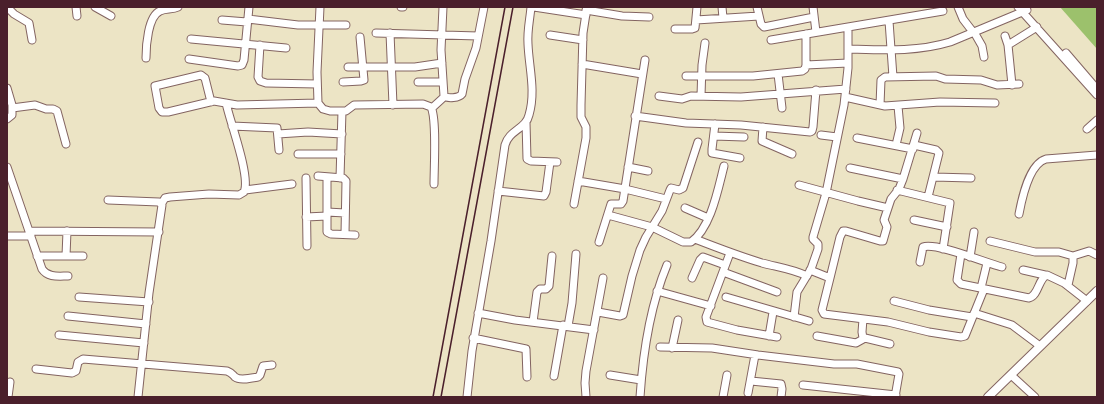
<!DOCTYPE html>
<html>
<head>
<meta charset="utf-8">
<style>
  body { margin:0 }
  #map { position:relative; width:1104px; height:404px; overflow:hidden; background:#ece4c5; font-family:Mynerve,sans-serif }
  canvas { display:block }
  .frame { position:absolute; inset:0; border:8px solid #4a1f2b; pointer-events:none }
</style>
</head>
<body>
<div id="map">
<canvas width="1104" height="404"></canvas>
<div class="frame"></div>
</div>
<script>
const context = document.querySelector('canvas').getContext('2d');
context.lineJoin = 'round';
function fillPath(path, color) { context.fillStyle = color; context.fill(path, 'evenodd'); }
function trace(path, color, width, dash) { context.strokeStyle = color; context.lineWidth = width; context.lineCap = dash ? 'butt' : 'round'; context.setLineDash(dash || []); context.stroke(path); }
fillPath(new Path2D(`
  M1060,7h37v42z`), '#9cc16c');
const minor = new Path2D(`
  M7,7l7,7 15,9 3,17
  M76,7l1,9
  M95,7l16,9
  M320,7l-3,65 1,31 5,6 7,2h16l8,-6 69,-1 8,3c6,12 3,61 3,77
  M401,7h2
  M443,7l-2,43 3,46c4,3 15,2 18,-2l3,-15 11,-31 8,-41
  M534,7l52,8
  M722,7l1,11
  M757,7l4,17 3,3 50,-10
  M813,7l3,25
  M958,7l5,12 10,13
  M1018,7l79,88
  M586,10l36,6 27,1
  M248,19l50,6h48
  M222,20l25,2
  M696,20l63,-4
  M889,21l4,56
  M675,29h17l3,-1 2,-21
  M974,32l8,14 2,11
  M376,33l102,3
  M390,33l3,72
  M550,35l33,5
  M1005,36l3,9 4,40
  M191,39l95,9
  M771,40l172,-29
  M260,45l-2,32 2,4 6,2 51,1
  M1008,45l29,-18
  M849,49c35,1 68,3 101,-7l77,-32
  M1066,53l30,35
  M146,58c0,-12 2,-42 14,-47 6,-3 12,-1 18,-4
  M189,59l49,7 4,-1 2,-5 5,-53
  M582,64l60,10
  M806,65l42,-2
  M348,67h67l27,-4
  M778,74l4,34
  M686,76h67l49,-5 3,-2 1,-4v-31
  M343,82l18,-1 3,-1 -4,-43
  M418,82h25
  M7,88l5,17v10l-5,4
  M659,96l23,3 9,-3 50,1 105,-8
  M701,96l1,-31 3,-22
  M845,97l40,9 55,-4 55,1
  M211,102l-6,-24 -4,-3 -46,11 4,22 3,4h6l46,-11 23,4 81,-2
  M880,105l1,-25 4,-3 51,-1 9,3 36,1 16,5 22,-1
  M12,108l23,-3 11,4h7l4,2 9,33
  M432,108l12,-11
  M635,116l51,7 55,2 69,7 2,-1 1,-4 3,-37
  M526,122l1,37 4,2 26,1
  M715,124l-3,25v4l28,5
  M232,126l45,2 2,22
  M763,127l-1,14 30,13
  M1087,129l10,-9
  M278,134l30,-2 34,2
  M821,135l16,2
  M714,136l30,1
  M857,138l56,11
  M896,145l4,-17 -2,-22
  M914,145l22,5 3,3 -11,44
  M298,154h43
  M7,167l35,102c6,9 17,7 26,7
  M628,167l20,4
  M850,168l53,11
  M318,176l25,2 3,3 -1,53
  M327,177v55l4,2 24,1
  M934,177l37,1
  M306,178l1,68
  M340,178l2,-67
  M578,181l47,8 41,10
  M799,185l59,16 30,7
  M245,190l47,-6
  M897,190l53,13 -7,46
  M498,191l46,5 2,-4 4,-30
  M108,200l51,2 3,3 -13,88 -11,104
  M162,203l3,-5 5,-1 39,-3 30,1 5,-3c7,-15 -14,-70 -18,-89
  M574,204l12,-66v-11l-5,-10v-12l2,-72 4,-26
  M685,208l23,10
  M327,212l18,1
  M1019,214c3,-16 10,-50 27,-55l51,-4
  M608,215l44,12 31,15h8c20,-14 27,-53 33,-76
  M306,217l21,-1
  M914,220l33,7
  M29,231l130,1
  M7,236h24
  M695,239c23,9 44,17 67,24 15,4 31,6 45,13
  M990,241l45,11h24l14,4v7l-5,22
  M599,242l12,-38h10l2,-3 22,-141
  M730,253l-24,64 1,5 30,8 40,7
  M961,254l-4,26 4,4 68,14c10,-3 9,-19 18,-23l17,8 23,18
  M37,256h46
  M66,256l1,-25
  M1073,256l16,-5 8,4
  M970,257l4,-25
  M920,262l3,-15c13,-5 63,16 79,20
  M810,270l20,8 10,-41 3,-6h3l34,10h3l4,-14 -3,-7 7,-21 8,-10 4,-10 14,-46
  M1023,270l22,5
  M723,272l54,20
  M692,278l8,-18 3,-3 22,8
  M830,278l-8,32 2,4 64,8 41,10 32,5 4,-1 19,-47
  M981,288l6,-25
  M657,291l54,15
  M79,297l70,5
  M726,297l83,24
  M894,301l35,9 43,7
  M598,312l22,4 3,-1 9,-39 8,-26 6,-13 16,-26 8,-21 1,-2 8,2 4,-2 15,-46
  M478,313l37,7 79,10
  M974,313l38,12 28,21
  M68,316l78,8
  M794,317l3,-25 14,-23 7,-20v-5l-5,-5v-2l13,-44 18,-88 4,-37v-41
  M533,322l4,-30 3,-3h6l3,-3 3,-30
  M568,326l4,-23 4,-49
  M59,335l85,8
  M769,336l4,-24
  M817,336l39,7 9,-5 25,6
  M473,338l53,11 1,28
  M863,338l-1,-6 1,-13
  M660,347l52,1 46,7 76,9h23l41,8 1,2 -4,23
  M672,348l6,-28
  M36,369l36,4 4,-2 2,-9 5,-3 144,12c5,2 5,3 8,6 5,4 17,1 23,0l2,-2 3,-9 9,-1
  M610,375l31,5
  M1011,375l24,22
  M554,376l9,-51
  M751,381l30,3 1,5 -1,8
  M803,385l93,10
  M748,393l7,-38
  M8,397l2,-15
  M467,397l5,-46 19,-110 14,-96c4,-15 21,-16 24,-30 7,-24 0,-47 -1,-71 -1,-13 2,-25 3,-37
  M586,397l-1,-14 1,-12 17,-93
  M640,397c3,-45 10,-91 27,-132
  M723,397l4,-22`);
const major = new Path2D(`
  M988,397l109,-106`);
trace(minor, '#836461', 9);
trace(major, '#836461', 10);
trace(minor, '#fff', 7);
trace(major, '#fff', 8);
trace(new Path2D(`
  M433,397l72,-390
  M441,397l72,-390`), '#4a1f2b', 1.5);
</script>
</body>
</html>
